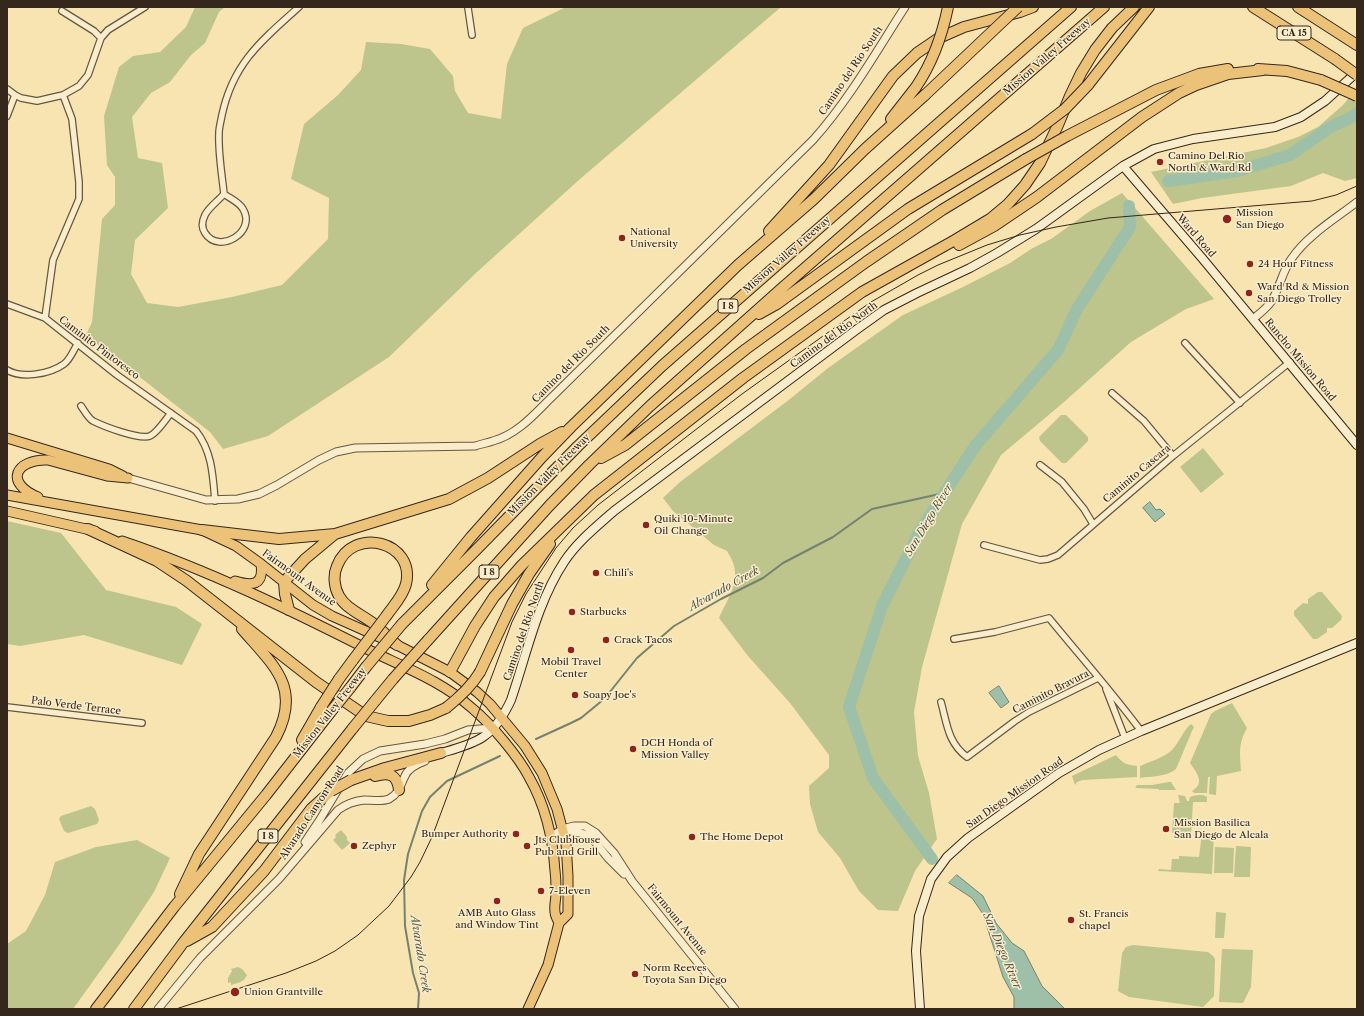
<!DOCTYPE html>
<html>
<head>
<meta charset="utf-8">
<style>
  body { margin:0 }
  #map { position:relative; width:1364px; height:1016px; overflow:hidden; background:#f8e4b1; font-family:"Libre Caslon Text",serif }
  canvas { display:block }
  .frame { position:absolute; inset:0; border:8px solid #36271c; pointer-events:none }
</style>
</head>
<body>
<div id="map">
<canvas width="1364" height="1016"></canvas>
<div class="frame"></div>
</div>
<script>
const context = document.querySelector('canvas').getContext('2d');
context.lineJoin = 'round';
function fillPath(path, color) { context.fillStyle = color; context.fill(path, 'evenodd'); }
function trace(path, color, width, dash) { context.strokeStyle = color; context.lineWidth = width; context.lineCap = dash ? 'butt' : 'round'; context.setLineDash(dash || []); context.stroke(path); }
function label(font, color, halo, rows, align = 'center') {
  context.font = font + ' "Libre Caslon Text",serif'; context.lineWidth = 3; context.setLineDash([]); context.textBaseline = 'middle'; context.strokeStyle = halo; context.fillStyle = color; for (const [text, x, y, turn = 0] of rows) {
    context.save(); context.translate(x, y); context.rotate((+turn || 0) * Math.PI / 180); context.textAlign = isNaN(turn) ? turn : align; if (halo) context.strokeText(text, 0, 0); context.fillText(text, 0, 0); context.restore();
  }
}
fillPath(new Path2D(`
  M195,7h30l-6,5 -14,31 -14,12 -21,27 -19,11 -19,24 6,41 24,5 6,45 -33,32 -4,34 16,29 31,4 54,-10 50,-12 46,-46 1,-41 -38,-19 13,-55 34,-29 23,-25 5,-28 35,2 29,5 23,27 2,15 13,22 33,6 6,-55 16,-36 43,-21h215l-201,172 -103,93 -88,85 -121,79 -45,13 -13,-17 -124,-97 6,-13 10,-103 13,-14v-28l-8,-12 -3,-49 15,-49 14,-11 27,-4 26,-25z
  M1357,88v90l-12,3 -22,-8 -32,13 -89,12 -29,6 -22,-32 115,-24 32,-11 20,-10 25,-22z
  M1122,193l92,106 -28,10 -55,33 -67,60 -63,53 -39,69 -40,143 -8,45 4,44 11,37 8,46 -22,32 -17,40 -20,-1 -19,-19 -19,-33 -22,-26 -8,-28 -1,-18 20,-18v-13l-39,-52 -42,-47 -29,-38c7,-16 20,-34 15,-52 -1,-5 -4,-10 -7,-15l-13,-6 -41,-34 -10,-13 17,-16 110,-83 38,-31 75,-53 60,-28 47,-24 21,-14 20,-10 39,-28z
  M1061,415h5l22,22v4l-22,22h-4l-22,-22 -1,-4z
  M1203,448l21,26 -23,19 -21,-26z
  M7,521l54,12 45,57 70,17 26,17 -20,41 -98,-30 -64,11 -13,-2z
  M1318,592h4l20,24 -1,4 -9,8h-5v4l-10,7h-4l-19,-24v-4l9,-8 5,1v-5z
  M1232,703l15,25c-9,16 -7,25 -6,43l-24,5 -1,19 -7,-1 1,-17h-2l-1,16h-13l-2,-2c14,-8 4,-19 -2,-28l21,-49 4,-3z
  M1191,724l3,3 -2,4 -16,38c-9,8 -25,7 -36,9v-12c9,-4 25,-9 32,-16 7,-7 12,-21 19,-26z
  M1116,755c6,8 11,10 21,11v11l-54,3 -6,2 -2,3 -3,-9z
  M1169,782h2l5,8h-17v-1l-24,-1 2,-3h15z
  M1178,795l7,1 2,5h2l1,-4c5,-2 13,-3 17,0v5h-14l-2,32 -19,-1 2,-30h6z
  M91,806l4,3 4,11 -2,4 -29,9 -4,-2 -5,-12 2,-3z
  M341,830l6,7v3l3,3 -8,7 -9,-10 3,-3 -1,-2z
  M1202,833l12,1 -2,40 -54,-3 1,-2 12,1 1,-11h7v-3l20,1z
  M137,840l33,18 -16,34 -35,53 -46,64h-66v-65l19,-13 19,-36 10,-33 41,-15z
  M1236,846l15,1 -1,30h-16z
  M1215,847l19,1 -1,25h-19z
  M1216,912l10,1 -2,25h-9z
  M1133,945l75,7 5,4 2,3 -1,37 -11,11 -74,-10 -11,-6 4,-38 4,-6z
  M1222,949l31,1 -2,37 -8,16 -24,-1z
  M238,967l4,2 5,6c-3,7 -9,8 -16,10v-3l-3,1v-5l4,-7 -1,-2z`), '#bdc48c');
const water = new Path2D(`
  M1150,502l6,8 4,-1 5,5 -10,8 -12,-14z
  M999,686l10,16 -8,6 -12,-15z
  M957,875l26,21 13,27 16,20 12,8 18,35 23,23h-51v-12l-11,-20 -20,-63 -11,-16 -23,-15z`);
fillPath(water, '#9ebfa8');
trace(water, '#748270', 1);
trace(new Path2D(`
  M536,739l35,-16 10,-5 17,-14 7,-6 32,-40 37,-32 47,-27 42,-21 20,-15 50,-26 39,-28 72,-16
  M418,1009l1,-16 -6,-20 -8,-47 -1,-46 4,-26 14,-43 8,-14 17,-16 53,-25`), '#748270', 2);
trace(new Path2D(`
  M1168,181l69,-10 53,-16 39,-27 25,-12 3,-3
  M932,859l-59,-81 -24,-71 33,-101 38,-75 55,-85 83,-96 19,-41 53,-82 -1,-21`), '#9ebfa8', 12);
const minor = new Path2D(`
  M468,8l4,27
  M62,11l32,20 7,7
  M7,89l8,6
  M7,116l8,-21 6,3 16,3 26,-6 16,-9 9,-11 13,-37 7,-8 37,-23
  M224,194c-2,-19 -6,-42 -5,-61 0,-6 2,-12 3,-18 11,-52 40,-75 77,-108
  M224,194c7,5 15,8 19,15 14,23 -24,46 -38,24 -4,-6 -3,-12 0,-18 4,-8 13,-14 19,-21z
  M7,304l38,14 72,57 79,56c16,20 17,45 19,70
  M45,318l8,-58 26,-61v-17l-7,-63 -9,-24
  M1185,343l55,60
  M7,370c15,9 43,4 57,-6 6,-4 10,-15 14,-21
  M1112,393l32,28 29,35
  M81,406c3,4 7,12 12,15 10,5 46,19 57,15 8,-4 15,-16 21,-23
  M1040,465l22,17 22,27 9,15
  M984,545l56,15 8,-1 10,-4 115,-99 117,-94
  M954,639l41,-7 54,-14c31,38 63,74 92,113
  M1106,689l19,49
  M941,702c6,22 7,41 26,55l48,-36 14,-9 69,-34
  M7,707l135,16`);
const tertiary = new Path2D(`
  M1253,319c6,-5 13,-10 18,-17 9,-14 11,-31 21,-44 16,-23 43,-39 65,-56
  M128,478l78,22 32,-1 21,-5 18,-9 42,-25 17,-8 19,-4 120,-2c6,-2 12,-3 18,-5 26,-7 44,-30 62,-47l258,-254c36,-40 63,-88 92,-133
  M562,829l22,5 7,3 17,21 16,16
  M551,837l11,-8 12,-3h11l11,7 18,20 18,28 103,128
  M305,842l14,-21 29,-48 15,-14 17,-8 45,-7 20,-5 23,-9 24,-2
  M158,1009l42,-51 79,-79 59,-69c8,-6 17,-9 26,-10 8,0 18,2 25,-1 11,-6 11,-14 16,-23 3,-8 12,-12 20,-15`);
const secondary = new Path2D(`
  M1123,166l79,92 155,187
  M441,753c14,-4 30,-8 42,-16 12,-8 22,-24 28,-37 16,-47 26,-97 53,-138 13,-20 32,-35 50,-51l242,-181 28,-20 33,-17 53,-25 27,-15 39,-24 87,-63 31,-17 39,-10 82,-12 26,-10 24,-16 32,-29
  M920,1009l-4,-58 3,-35 12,-37 16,-22 21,-19 91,-65 40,-23 42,-19 216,-88`);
const primary = new Path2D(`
  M7,438l102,31 14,7
  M7,495l195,35 34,16 25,18 52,41 19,11 65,29 53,27 27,20 13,12 35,42 17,27 15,36 9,34 2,33v38l-9,9 -11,42 -20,44
  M38,497c-34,-14 -23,-38 10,-37l59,16 21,2
  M7,511l88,20
  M122,541c86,29 168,69 249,110 35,17 72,31 102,58 18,15 45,47 56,68 16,28 24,62 26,94 1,7 1,14 1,22 0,6 -2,13 -1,19 0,4 3,8 4,11
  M235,581c17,5 29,5 26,-17`);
const motorway = new Path2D(`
  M1253,7l82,52
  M1298,7l59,38
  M1258,69l29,2 34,9
  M1088,85l61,-78
  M891,119l25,-32
  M1067,136l89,-46 43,-16 29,-5
  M769,231l60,-66 64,-89 24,-23 22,-15 25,-11 56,-15 13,-5
  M959,245l35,-19 43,-29 105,-80 37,-24 17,-8 32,-11 35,-4
  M759,314l18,-10 131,-95 124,-75
  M601,458l24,-13 121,-96 120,-87 76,-52 84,-51
  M88,529l69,32 30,20 129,101 50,34 22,5h21l21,-6 16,-7
  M202,530l77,9 56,-5 114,-35 39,-21 52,-34 22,-12
  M432,585l39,-48 71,-80 29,-30 167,-162 76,-66 51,-50 60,-54
  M289,610l-4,-16 -1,-12 21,-23 30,-25
  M387,615c7,-10 16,-19 19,-31 10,-42 -53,-59 -69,-18 -4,9 -3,21 2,30 7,13 24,19 35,28 8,6 15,14 23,21
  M402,624l73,-73 103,-105 84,-80 409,-359
  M428,640l122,-135 39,-40 61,-59 131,-117 323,-282
  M450,672l25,-46 19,-29 28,-32 72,-70 149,-117 119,-86 93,-52 35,-21 18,-15 17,-19 15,-22 18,-38 12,-29 11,-23 14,-23 17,-22 22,-21
  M480,672l32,-68 17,-30 21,-30
  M339,679l14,-19
  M350,688l16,-21
  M375,701l18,-22
  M302,740l19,-33
  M375,776c14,-4 22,-2 24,14
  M351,780l34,-12 56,-15
  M180,894l19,-40 77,-117c26,-50 -3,-72 -34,-108
  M187,941l25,-14 52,-56 47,-62 20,-18
  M96,1009l78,-102 92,-112 63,-81
  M134,1009l49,-66 170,-215`);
trace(minor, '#665641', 8);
trace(tertiary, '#665641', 9);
trace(secondary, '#36271c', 10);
trace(primary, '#36271c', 11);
trace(motorway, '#36271c', 12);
trace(minor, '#faedcc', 5.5);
trace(tertiary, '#faedcc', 7);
trace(secondary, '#faedcc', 8);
trace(primary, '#ecc278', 9);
trace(motorway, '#ecc278', 10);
trace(new Path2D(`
  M176,1009l110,-36 30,-12 19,-10 23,-16 31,-29 22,-29 9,-15 12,-25 80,-215 14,-28 30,-46 17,-20 25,-23 144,-111 109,-78 20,-14 47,-27 20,-10 49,-20 33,-10 36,-8 52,-9 204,-17 24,-6 21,-9`), '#36271c', 1);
const motorwayBridge = new Path2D(`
  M1335,59l22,16
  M1321,80l36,16
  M916,87c17,-25 26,-51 32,-80
  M925,95l93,-88
  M1032,134l33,-25 23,-24
  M1026,159l41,-23
  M353,660l34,-45
  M366,667l36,-43
  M393,679l35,-39
  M321,707l18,-28
  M446,708c14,-11 25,-21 34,-36
  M329,714l21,-26
  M353,728l22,-27
  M331,791l20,-11`);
trace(motorwayBridge, '#36271c', 12, []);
trace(motorwayBridge, '#ecc278', 10);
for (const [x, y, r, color] of [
  [1160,162,4,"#8f2418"],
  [1227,219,5,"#8f2418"],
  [622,238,4,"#8f2418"],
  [1250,264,4,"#8f2418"],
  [1249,293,4,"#8f2418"],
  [646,525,4,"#8f2418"],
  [596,573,4,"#8f2418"],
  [572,612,4,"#8f2418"],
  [606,640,4,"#8f2418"],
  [571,650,4,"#8f2418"],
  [575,695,4,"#8f2418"],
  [633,749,4,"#8f2418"],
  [1166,829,4,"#8f2418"],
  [516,834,4,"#8f2418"],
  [692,837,4,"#8f2418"],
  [354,846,4,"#8f2418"],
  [527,846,4,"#8f2418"],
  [541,891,4,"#8f2418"],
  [497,901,4,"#8f2418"],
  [1071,920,4,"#8f2418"],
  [635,974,4,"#8f2418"],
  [235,992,5,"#8f2418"]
]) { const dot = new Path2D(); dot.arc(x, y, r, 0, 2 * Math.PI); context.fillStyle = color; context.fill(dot); trace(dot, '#faedcc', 1.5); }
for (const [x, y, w] of [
  [1294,33,34],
  [728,306,20],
  [489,572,20],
  [268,836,20]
]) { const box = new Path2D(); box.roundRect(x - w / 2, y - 7, w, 14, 3); context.fillStyle = '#faedcc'; context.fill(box); trace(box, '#36271c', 1); }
label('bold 9px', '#36271c', null, [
  ["CA 15",1294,33],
  ["I 8",728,306],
  ["I 8",489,572],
  ["I 8",268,836]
]);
label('10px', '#36271c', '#faedcc', [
  ["Mission Valley Freeway",1047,57,-41],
  ["Camino del Rio South",851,71,-56],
  ["Ward Road",1196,236,49],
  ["Mission Valley Freeway",787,255,-41],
  ["Camino del Rio North",834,335,-36],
  ["Caminito Pintoresco",99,348,37],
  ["Rancho Mission Road",1300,360,50],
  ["Camino del Rio South",571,364,-45],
  ["Caminito Cascara",1137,474,-40],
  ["Mission Valley Freeway",549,475,-45],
  ["Fairmount Avenue",299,578,36],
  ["Camino del Rio North",524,631,-71],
  ["Caminito Bravura",1051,692,-27],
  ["Palo Verde Terrace",76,706,7],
  ["Mission Valley Freeway",330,713,-52],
  ["San Diego Mission Road",1015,793,-35],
  ["Alvarado Canyon Road",312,813,-57],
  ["Fairmount Avenue",677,920,51]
]);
label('10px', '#36271c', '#faedcc', [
  ["Camino Del Rio",1168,156],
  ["North & Ward Rd",1168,168],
  ["Mission",1236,213],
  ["San Diego",1236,225],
  ["National",630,232],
  ["University",630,244],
  ["24 Hour Fitness",1258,264],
  ["Ward Rd & Mission",1257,287],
  ["San Diego Trolley",1257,299],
  ["Quiki 10-Minute",654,519],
  ["Oil Change",654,531],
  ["Chili's",604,573],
  ["Starbucks",580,612],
  ["Crack Tacos",614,640],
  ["Mobil Travel",571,662,"center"],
  ["Center",571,674,"center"],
  ["Soapy Joe's",583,695],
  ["DCH Honda of",641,743],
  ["Mission Valley",641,755],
  ["Mission Basilica",1174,823],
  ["San Diego de Alcala",1174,835],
  ["Bumper Authority",508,834,"right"],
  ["The Home Depot",700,837],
  ["Jts Clubhouse",535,840],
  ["Pub and Grill",535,852],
  ["Zephyr",362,846],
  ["7-Eleven",549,891],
  ["AMB Auto Glass",497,913,"center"],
  ["and Window Tint",497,925,"center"],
  ["St. Francis",1079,914],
  ["chapel",1079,926],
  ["Norm Reeves",643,968],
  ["Toyota San Diego",643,980],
  ["Union Grantville",244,992]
], 'left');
label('italic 11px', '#555546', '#faedcc', [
  ["San Diego River",929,520,-59],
  ["Alvarado Creek",724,589,-29],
  ["San Diego River",1002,951,67],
  ["Alvarado Creek",420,954,81]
]);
</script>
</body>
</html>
